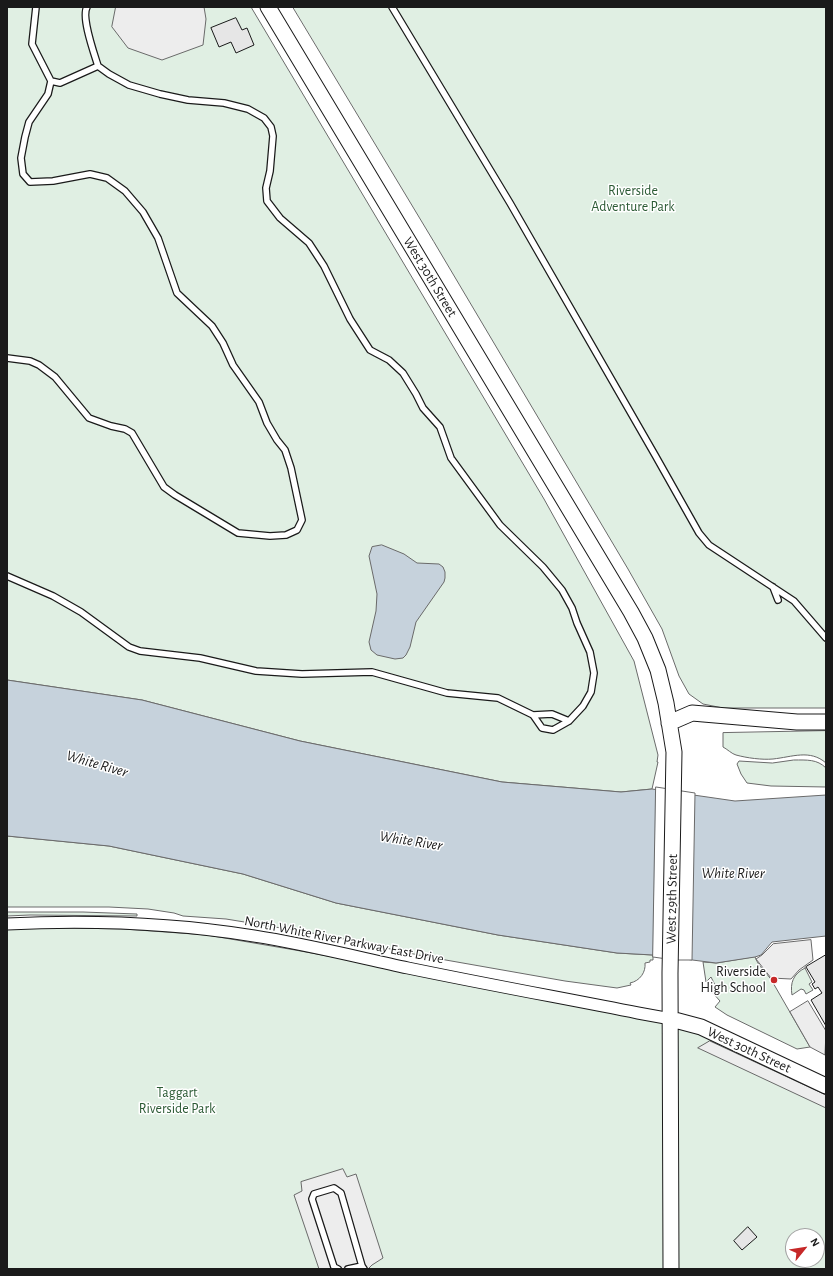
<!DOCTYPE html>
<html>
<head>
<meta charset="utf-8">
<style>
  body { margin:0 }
  #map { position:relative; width:833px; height:1276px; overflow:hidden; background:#fff; font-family:"Alegreya Sans",sans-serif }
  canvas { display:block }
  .frame { position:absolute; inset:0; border:8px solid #1a1a1a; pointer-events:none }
  .north { position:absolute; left:785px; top:1228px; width:40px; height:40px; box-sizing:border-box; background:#fff; border:1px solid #a3a3a3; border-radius:50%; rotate:60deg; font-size:11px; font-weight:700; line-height:16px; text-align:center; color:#1a1a1a }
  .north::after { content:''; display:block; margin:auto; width:14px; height:18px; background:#c62828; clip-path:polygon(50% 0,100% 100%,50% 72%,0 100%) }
</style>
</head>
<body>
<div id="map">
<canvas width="833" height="1276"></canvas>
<div class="frame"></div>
<div class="north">N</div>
</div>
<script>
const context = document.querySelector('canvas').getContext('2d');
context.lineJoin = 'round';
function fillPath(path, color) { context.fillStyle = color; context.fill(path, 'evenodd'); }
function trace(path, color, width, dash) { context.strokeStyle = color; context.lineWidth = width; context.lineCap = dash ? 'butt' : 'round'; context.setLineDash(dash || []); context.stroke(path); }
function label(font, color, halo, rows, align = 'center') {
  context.font = font + ' "Alegreya Sans",sans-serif'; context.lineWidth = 3; context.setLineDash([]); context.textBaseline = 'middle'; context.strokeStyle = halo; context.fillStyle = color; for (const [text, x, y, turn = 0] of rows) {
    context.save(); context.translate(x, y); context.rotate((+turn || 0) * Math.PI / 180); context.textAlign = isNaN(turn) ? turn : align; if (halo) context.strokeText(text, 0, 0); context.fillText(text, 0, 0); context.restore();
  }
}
const green = new Path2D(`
  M7,7h244l293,492 90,162 24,94 -1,7h1l-6,27 -31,3 -119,-10 -202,-41 -158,-41 -135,-20z
  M293,7h533v701h-103l-20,-4 -14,-10 -10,-18 -17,-47 -34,-60 -194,-327z
  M826,731v32c-16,-14 -34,-6 -53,-4 -11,1 -26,-1 -37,-4 -4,-1 -9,-6 -13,-8v-14z
  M794,760c13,0 23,-1 32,8v19l-55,-1 -24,-3 -6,-9 -4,-10 2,-3 33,2z
  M7,836l102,10 134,28 93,29 162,32 119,18 36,2v5h-3v2l-5,1c1,9 -5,18 -15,20l1,2 -14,3 -52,-7 -142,-25 -93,-20 -104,-17 -43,-3 -9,-3 -26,-4 -39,-2h-102z
  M7,912h76l54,2v2l-107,-1 -23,1z
  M16,927l108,2 83,6 88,15 376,69 155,74v176h-819v-341zM793,1236h24v24h-24z
  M755,957c3,9 12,16 17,24l38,66 -13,2 -70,-34 -12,-8 5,-6 -8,-9 6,-1 -7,-14 -5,5 -3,-20 13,1z
  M805,968l7,14 -3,2 4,6 -7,4 -2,-4 -3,-1 -9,6c-2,-12 1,-21 13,-27z`);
fillPath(green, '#e0efe3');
trace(green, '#6a6a6a', 1);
const parking = new Path2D(`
  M116,7h88l2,12 -3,26 -41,15 -34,-12 -16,-21z
  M811,940l2,20 -14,10 -8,9 -20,-1 -15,-19 6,-4 11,-11z
  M808,1001l18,30 -1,24 -15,-8 -20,-35z
  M710,1041l116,54v13l-128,-60z
  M343,1169l4,8 9,-3 27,84 -11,7 -4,4h-49l-25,-74 8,-4 -1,-9z`);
fillPath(parking, '#ededed');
trace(parking, '#6a6a6a', 1);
const water = new Path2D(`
  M382,545l22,9 13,9 22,1 4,3 2,5v6l-1,4 -28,40 -6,25 -4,8 -3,3 -8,1 -18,-4 -6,-5 -2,-8 7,-31 1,-17 -8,-38 3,-9z
  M7,680l135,20 158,41 202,41 119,10 31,-3 83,12 91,-6v141l-54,6 -11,13 -6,2 -39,6 -63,-8 -36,-2 -119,-18 -162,-32 -93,-29 -134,-28 -102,-10z`);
fillPath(water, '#c6d2dc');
trace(water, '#6a6a6a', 1);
const pier = new Path2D(`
  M656,787l39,6 -3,167h-18l-21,-3z`);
fillPath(pier, '#fff');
trace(pier, '#6a6a6a', 1);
const building = new Path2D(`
  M236,18l6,12 5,-2 7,17 -18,8 -5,-11 -12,5 -8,-19z
  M826,955v71l-15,-26 11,-7 -4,-6 -3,2 -3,-5 3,-2 -9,-15z
  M748,1227l9,10 -15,13 -8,-9z`);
fillPath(building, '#e6e6e6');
trace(building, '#1a1a1a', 1);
const lane = new Path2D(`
  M36,7l-4,37 19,37 9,2 38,-17c-4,-13 -17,-49 -11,-59
  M392,7l118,196 145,252 44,78 10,12 85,56 32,37
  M7,358l23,3 9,4 16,12 34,41 22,8 14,3 7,4 32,54 11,8 63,38 32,3 16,-1 11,-5 5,-10 -11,-52 -6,-18 -8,-10 -10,-17 -8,-21 -26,-37 -10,-22 -11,-17 -35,-33 -19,-55 -15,-26 -18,-21 -18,-13 -17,-4 -37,7 -23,1 -7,-8 -2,-16 4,-21 4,-15 19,-28 3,-13
  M7,576l46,20 28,16 48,35 11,4 60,7 56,13 46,3 70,-2 75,21 51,5 35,17 9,13 11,2 16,-9 14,-15 8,-14 3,-19 -4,-21 -13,-29 -5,-15 -10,-18 -19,-23 -43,-42 -49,-67 -11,-31 -17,-19 -7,-14 -13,-21 -14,-13 -19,-10 -20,-31 -26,-53 -15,-23 -29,-25 -13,-17 -1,-13 4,-17 3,-35 -2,-9 -7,-9 -16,-9 -24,-6 -36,-3 -28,-6 -31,-9 -20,-11 -11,-8
  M773,587l5,13
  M533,715l19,-1 17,7
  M338,1269l-4,-2 -22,-68 2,-5 20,-6 7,5 21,73 2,3
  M348,1269l14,-3`);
const street = new Path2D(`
  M7,924c82,-4 166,-1 247,12 52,8 103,21 154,32 77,16 154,30 230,45l33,6`);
const secondary = new Path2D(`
  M268,7l363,605 14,26 13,32 8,33 8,49 -4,221 1,296
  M669,723l23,-10 105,9h29
  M671,1019l30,8 125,59`);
trace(lane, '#1a1a1a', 8);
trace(street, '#1a1a1a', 13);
trace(secondary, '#1a1a1a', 17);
trace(lane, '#fff', 5.5);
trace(street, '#fff', 11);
trace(secondary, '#fff', 15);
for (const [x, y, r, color] of [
  [774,980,4,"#c62828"]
]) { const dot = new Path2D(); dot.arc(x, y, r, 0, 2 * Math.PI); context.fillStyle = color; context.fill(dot); trace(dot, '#fff', 1.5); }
label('14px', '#2b5a34', '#fff', [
  ["Riverside",633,191],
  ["Adventure Park",633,207],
  ["Taggart",177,1093],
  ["Riverside Park",177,1109]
]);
label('14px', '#1a1a1a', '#fff', [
  ["West 30th Street",430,277,59],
  ["West 29th Street",672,899,-89],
  ["North White River Parkway East Drive",344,940,11],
  ["West 30th Street",749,1050,25]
]);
label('14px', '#1a1a1a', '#fff', [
  ["Riverside",766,972],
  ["High School",766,988]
], 'right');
label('italic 15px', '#1a1a1a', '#fff', [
  ["White River",97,764,16],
  ["White River",411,841,9],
  ["White River",733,873]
]);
</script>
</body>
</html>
